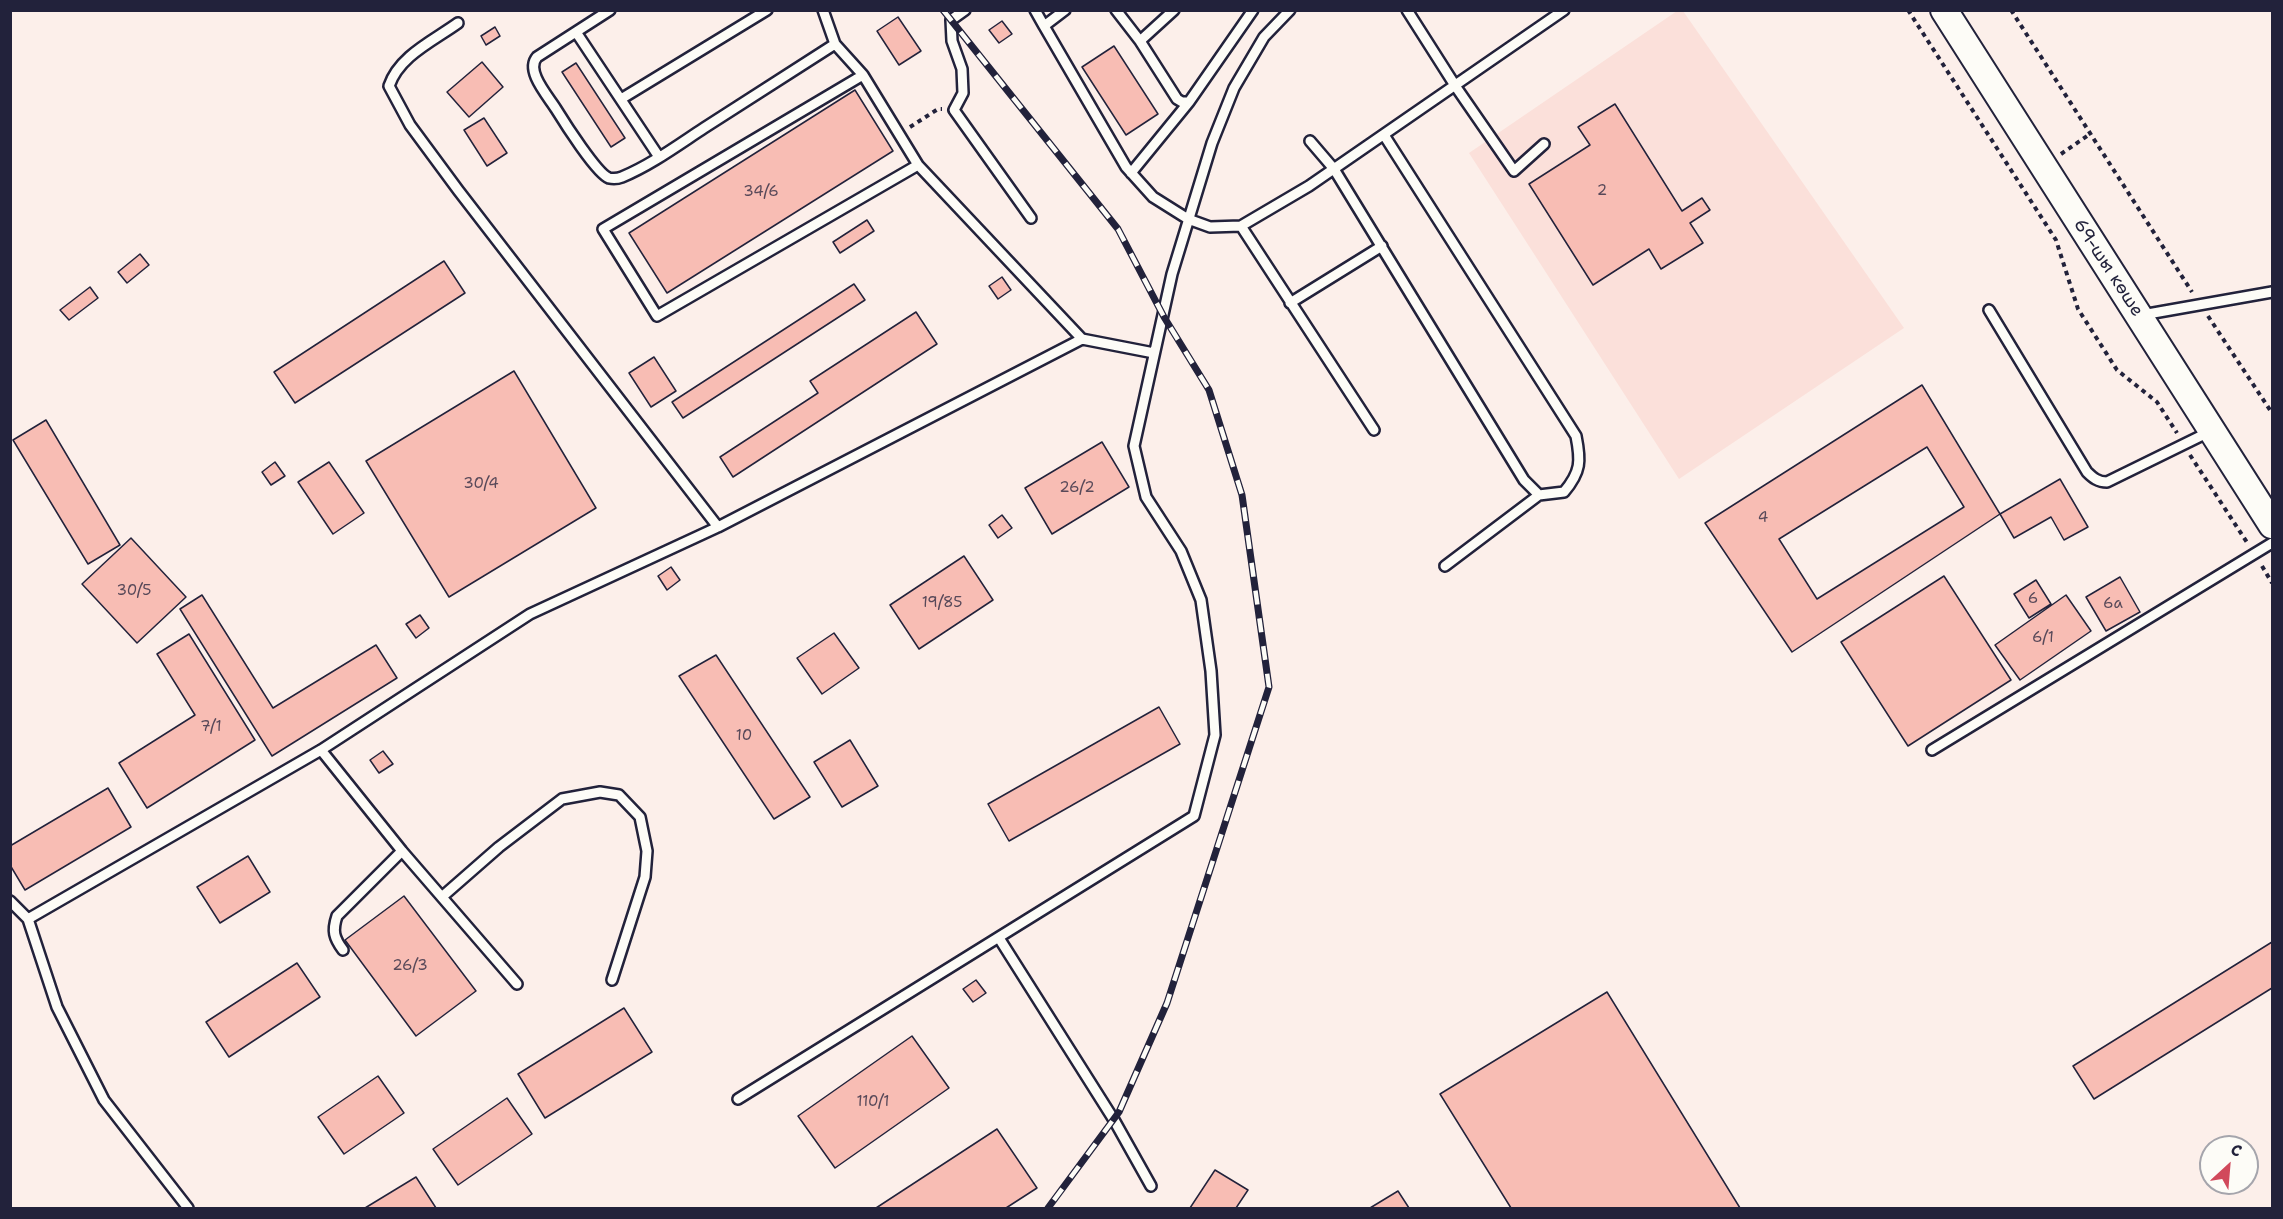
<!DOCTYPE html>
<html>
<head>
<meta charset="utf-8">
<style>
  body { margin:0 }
  #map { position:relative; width:2283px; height:1219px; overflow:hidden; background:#fcefea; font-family:"Shantell Sans",sans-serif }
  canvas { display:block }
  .frame { position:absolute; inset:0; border:12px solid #22223b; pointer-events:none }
  .north { position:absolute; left:2199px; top:1135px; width:60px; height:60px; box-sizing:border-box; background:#fdfcf7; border:2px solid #a5a5ac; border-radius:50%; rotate:26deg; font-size:16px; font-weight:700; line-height:24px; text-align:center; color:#22223b }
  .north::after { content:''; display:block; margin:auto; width:21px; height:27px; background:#d1495b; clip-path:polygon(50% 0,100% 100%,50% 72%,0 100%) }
</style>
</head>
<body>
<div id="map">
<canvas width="2283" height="1219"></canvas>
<div class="frame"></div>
<div class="north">С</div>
</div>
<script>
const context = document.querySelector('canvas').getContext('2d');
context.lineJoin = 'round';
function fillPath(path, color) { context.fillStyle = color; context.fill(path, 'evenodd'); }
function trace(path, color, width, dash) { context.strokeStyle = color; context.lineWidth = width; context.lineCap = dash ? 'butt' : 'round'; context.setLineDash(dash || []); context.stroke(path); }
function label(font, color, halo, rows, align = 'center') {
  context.font = font + ' "Shantell Sans",sans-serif'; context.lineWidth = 4.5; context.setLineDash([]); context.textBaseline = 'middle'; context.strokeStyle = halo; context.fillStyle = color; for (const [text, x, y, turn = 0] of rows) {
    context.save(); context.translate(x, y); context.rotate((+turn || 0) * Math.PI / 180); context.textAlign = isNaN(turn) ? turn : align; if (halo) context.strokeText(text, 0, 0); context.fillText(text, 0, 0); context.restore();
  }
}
fillPath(new Path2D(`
  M1677,11h6l221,317 -225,151 -210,-326z`), '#fbe0da');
const building = new Path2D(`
  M898,17l23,34 -22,14 -22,-34z
  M1002,21l10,13 -13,9 -10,-13z
  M495,27l5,9 -14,9 -5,-9z
  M1114,46l44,68 -32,21 -44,-68z
  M482,62l21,25 -34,30 -22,-25z
  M576,63l49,75 -14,9 -49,-75z
  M855,90l38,61 -226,142 -38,-60z
  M1615,104l67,107 20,-13 8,12 -20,13 13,20 -42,26 -12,-20 -56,36 -64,-101 61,-39 -12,-18z
  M484,118l23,35 -20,13 -23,-36z
  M867,220l7,11 -34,22 -7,-11z
  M140,254l9,11 -22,18 -9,-11z
  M444,261l21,32 -170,110 -21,-31z
  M1002,277l9,13 -13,9 -9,-13z
  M854,284l11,16 -182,118 -11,-16z
  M90,287l8,11 -29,22 -9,-10z
  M916,312l21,32 -204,133 -13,-20 98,-64 -8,-12z
  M654,357l22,34 -25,16 -22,-34z
  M514,371l82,137 -147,89 -83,-136z
  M1922,385l78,129 -208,138 -87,-129zM1927,447l37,60 -147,92 -38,-60z
  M46,420l74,125 -32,19 -75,-124z
  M1102,442l27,45 -77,47 -27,-46z
  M275,462l10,14 -14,9 -9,-13z
  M329,462l35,51 -31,21 -35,-52z
  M2060,479l28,48 -24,13 -13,-23 -37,21 -14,-24z
  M1002,515l10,13 -14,10 -9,-13z
  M131,538l55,59 -49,46 -55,-59z
  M964,556l29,44 -74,49 -29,-44z
  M671,567l9,13 -13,10 -9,-14z
  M1944,576l67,104 -103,66 -67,-104z
  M2120,577l20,35 -34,19 -20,-34z
  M2036,580l15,24 -22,14 -15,-24z
  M202,595l71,113 103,-63 21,33 -125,78 -92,-147z
  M2066,595l25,36 -71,49 -25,-35z
  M420,615l9,13 -13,10 -10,-14z
  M834,633l25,35 -37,26 -25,-36z
  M189,634l66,106 -108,68 -28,-45 76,-48 -38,-61z
  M716,655l94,142 -36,22 -95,-143z
  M1159,707l21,37 -171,97 -21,-37z
  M850,740l28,46 -36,21 -28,-45z
  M383,751l10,13 -14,9 -9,-13z
  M108,788l23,39 -106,63 -15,-25v-19z
  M248,856l22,36 -50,31 -23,-36z
  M404,896l72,95 -60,45 -71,-96z
  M2272,942v46l-178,111 -21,-33z
  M297,963l23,34 -91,60 -23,-35z
  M976,980l10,13 -13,9 -10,-13z
  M1607,992l133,216h-229l-71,-114z
  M624,1008l28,44 -107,66 -27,-44z
  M912,1036l37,52 -114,80 -37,-52z
  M378,1076l26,37 -60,41 -26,-37z
  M507,1098l25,36 -74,51 -25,-36z
  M997,1129l40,59 -31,20h-130z
  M1215,1170l33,20 -12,18h-46z
  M416,1177l20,31h-71z
  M1398,1191l11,17h-39z`);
fillPath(building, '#f8bdb4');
trace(building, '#22223b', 1.5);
const lane = new Path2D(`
  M610,10l-73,47c-12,14 11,39 19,52 8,13 41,65 53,69 4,1 8,1 13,-1 29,-12 56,-32 82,-49 44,-28 88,-56 131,-84
  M823,10l12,34 28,31
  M965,10l-14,10 1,21 10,28 1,24 -9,17 77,108
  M1035,10l9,16 21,-16
  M1116,10l24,31 37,58 5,3h7l-58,71
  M1407,10l49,77 58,84 30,-27
  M458,23c-25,18 -59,33 -69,63l21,39 48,65 260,337
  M1044,26l82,141 27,30 35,22 22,8 31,-1 68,-40 255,-176
  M576,32l83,125
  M1140,41l34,-31
  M621,99l146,-89
  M1189,102l64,-92
  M1310,141l24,28 190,311 15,15 25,-3c17,-20 17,-31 12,-56l-192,-301
  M918,165l-261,151 -54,-87 260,-154 55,90 164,174
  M1241,226l133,204
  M1290,303l92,-57
  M1989,310l98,162c6,6 11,10 20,10l104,-51
  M2142,315l130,-23
  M1445,566l94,-71
  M321,750l81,101 115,133
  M1932,750l340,-207
  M443,896l56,-49 63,-48 38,-7 19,3 21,22 7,34 -2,26 -33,103
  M10,901l18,18 29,88 47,93 84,108
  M28,919l293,-169 209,-136 188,-87 364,-188 72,14
  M999,938l115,182 37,66
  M343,950c-9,-12 -11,-19 -6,-34l65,-65
  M738,1099l456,-283 21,-81 -4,-64 -10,-71 -20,-49 -35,-54 -12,-51 38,-172 40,-131 22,-55 30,-51 26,-27`);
const secondary = new Path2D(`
  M1944,10l328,515`);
trace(lane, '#22223b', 14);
trace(secondary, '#22223b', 30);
trace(new Path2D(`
  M1908,10l148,230 22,69 39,61 40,32 20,31
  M2011,10l181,282
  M910,127l28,-18h4
  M2061,154l29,-20
  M2208,316l64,97
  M2190,455l58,89
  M2262,566l10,17`), '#22223b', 4, [4.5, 4.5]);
trace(lane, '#fdfcf7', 9);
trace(secondary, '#fdfcf7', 26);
const rail = new Path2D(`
  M943,10l175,219 46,88 45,73 33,105 27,192 -102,316 -48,109 -71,96`);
trace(rail, '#22223b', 7);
trace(rail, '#fdfcf7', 4.5, [14]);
label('15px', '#584959', null, [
  ["2",1602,191],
  ["34/6",761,192],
  ["30/4",481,484],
  ["26/2",1077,488],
  ["4",1763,518],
  ["30/5",134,591],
  ["6",2033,599],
  ["19/85",942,603],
  ["6а",2113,604],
  ["6/1",2043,638],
  ["7/1",211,727],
  ["10",744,736],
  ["26/3",410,966],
  ["110/1",873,1102]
]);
label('18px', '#22223b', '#fdfcf7', [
  ["69-шы көше",2108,268,57]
]);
</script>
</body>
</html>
